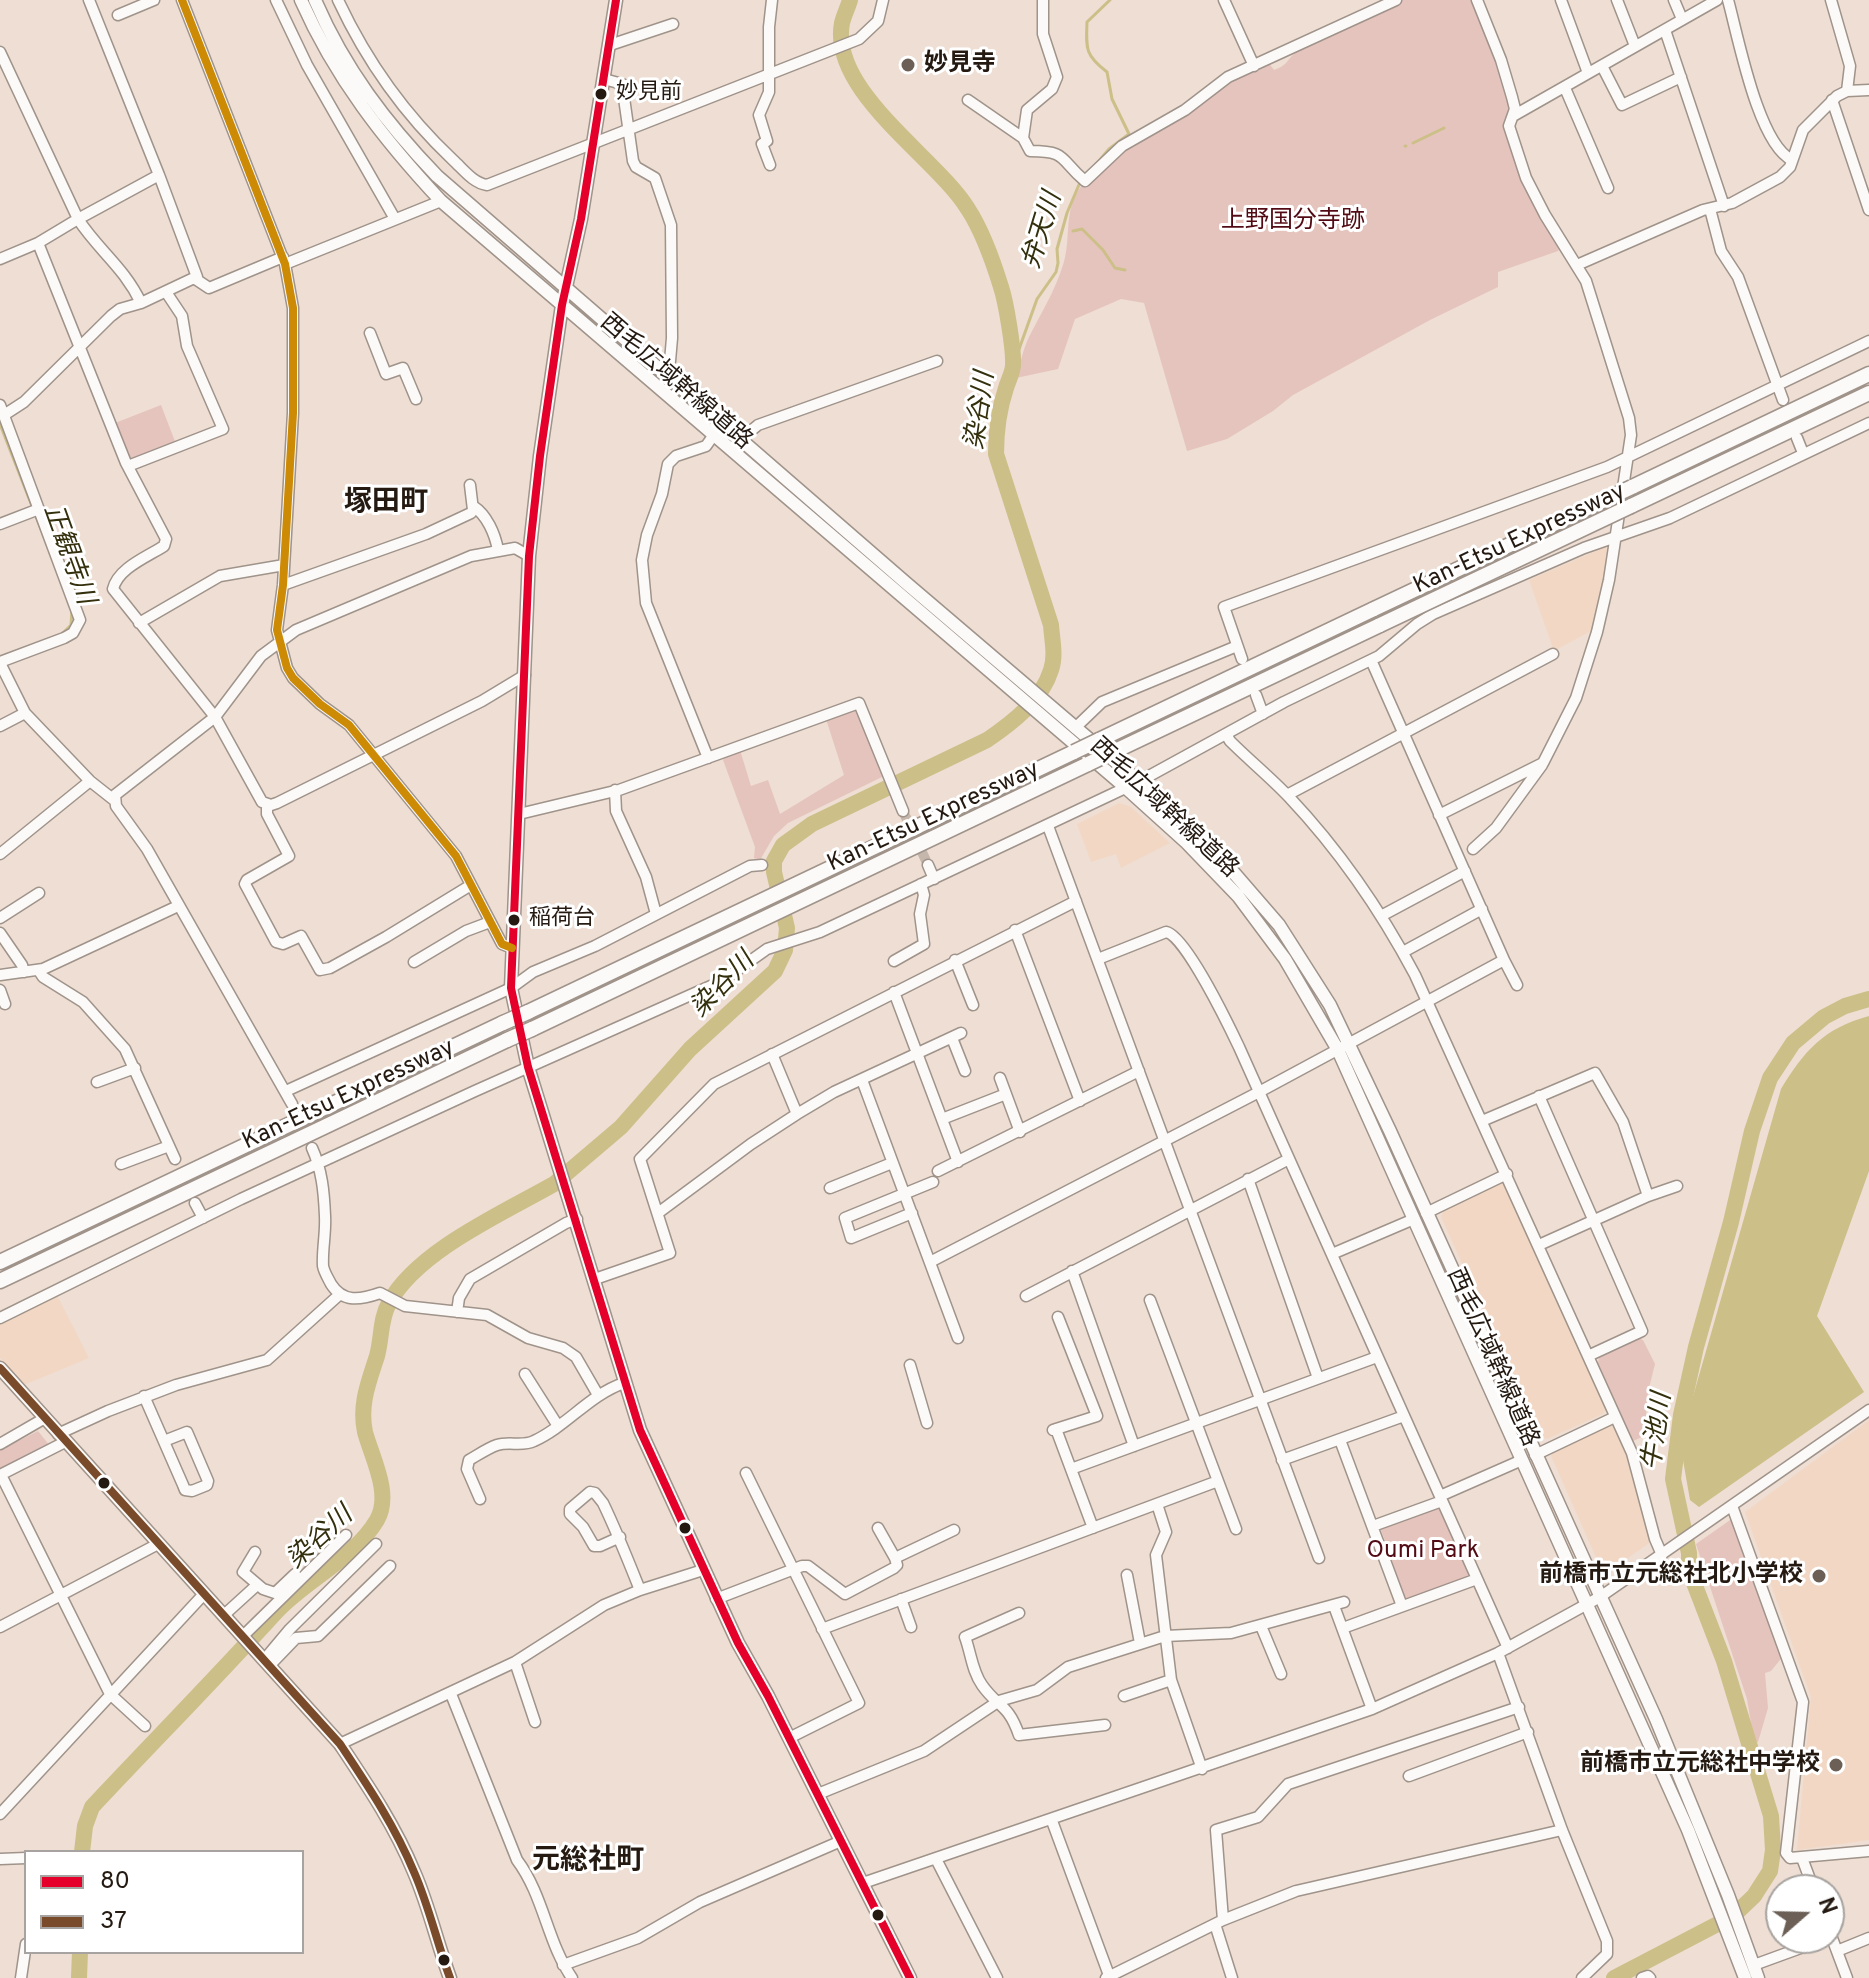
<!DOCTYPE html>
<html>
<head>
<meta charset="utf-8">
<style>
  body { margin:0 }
  #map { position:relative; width:1869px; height:1978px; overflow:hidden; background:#eeded3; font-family:Overpass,sans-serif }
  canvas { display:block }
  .legend { position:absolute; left:24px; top:1850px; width:280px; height:104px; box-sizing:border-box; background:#fff; border:2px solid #a7a3a0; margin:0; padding:10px 14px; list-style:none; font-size:24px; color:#241a12 }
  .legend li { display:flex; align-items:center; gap:16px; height:40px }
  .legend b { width:40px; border:2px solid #a7a3a0 }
  .north { position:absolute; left:1765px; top:1874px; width:80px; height:80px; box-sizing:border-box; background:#fff; border:2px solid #a7a3a0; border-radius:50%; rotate:70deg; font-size:22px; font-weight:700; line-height:32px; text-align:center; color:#241a12 }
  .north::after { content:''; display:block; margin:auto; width:28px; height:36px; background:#6b5f56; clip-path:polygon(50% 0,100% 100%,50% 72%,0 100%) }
</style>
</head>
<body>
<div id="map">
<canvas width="1869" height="1978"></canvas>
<ul class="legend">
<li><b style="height:10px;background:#e4002b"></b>80</li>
<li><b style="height:10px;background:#7a4b2a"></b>37</li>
</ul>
<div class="north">N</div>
</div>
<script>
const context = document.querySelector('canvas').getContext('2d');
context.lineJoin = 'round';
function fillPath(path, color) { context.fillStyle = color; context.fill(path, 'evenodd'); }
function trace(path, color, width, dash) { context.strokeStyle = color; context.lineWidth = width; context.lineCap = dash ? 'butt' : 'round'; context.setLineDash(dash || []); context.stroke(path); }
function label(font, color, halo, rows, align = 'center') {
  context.font = font + ' Overpass,"Noto Sans JP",sans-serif'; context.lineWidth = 6; context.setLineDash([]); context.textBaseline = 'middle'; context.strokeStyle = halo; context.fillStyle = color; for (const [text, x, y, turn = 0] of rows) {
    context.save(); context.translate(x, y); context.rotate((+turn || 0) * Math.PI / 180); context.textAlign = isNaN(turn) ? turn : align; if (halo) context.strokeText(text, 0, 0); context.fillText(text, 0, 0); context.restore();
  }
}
fillPath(new Path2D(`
  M1605,547l5,5 -2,19 -17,60 -37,20 -25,-71z
  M1119,803l12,4 39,36 -49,25 -5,-14 -25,8 -14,-38z
  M1501,1184l5,2 101,222 -4,6 -56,25 -6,-2 -100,-220 3,-7z
  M57,1295l32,63 -65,27 -24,-27v-35z
  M1869,1420v420l-72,10 14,-153 -66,-185z
  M1608,1425l6,2 15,35 21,78 -2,4 -36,25 -13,-5 -48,-108 2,-6z`), '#f2d8c4');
fillPath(new Path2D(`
  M1403,0h72l23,61 11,47 -3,10 2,14 17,56 35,59 -2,4 -60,21v15l-68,33 -137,75 -20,16 -46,28 -40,12 -43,-148 -23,-4 -46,20 -17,50 -42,9c4,-13 7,-29 13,-41 12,-24 26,-46 34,-72 8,-23 1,-50 14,-72 21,-39 148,-111 191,-131l6,8c15,-5 13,-12 24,-19 28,-20 73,-38 105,-51z
  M161,405l15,39 -43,17 -4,-2 -14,-36z
  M854,709l6,2 24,65 -96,47 -14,13 -14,24 -6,-2 1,-11 -32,-87 3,-5 14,-5 11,36 17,-6 12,34 64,-39 -18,-56z
  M1638,1338l5,2 12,24 -7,28 -4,44 -11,5 -35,-78 1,-6z
  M38,1431l12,15 -50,25v-21z
  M1434,1506l6,2 28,65 -1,6 -58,21 -4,-2 -24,-68 2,-4z
  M1733,1518l51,137 -13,16 -6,2 3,35 -10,34h-4l-7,-43 -51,-155z`), '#e6c4be');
fillPath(new Path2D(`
  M1869,1016v155l-52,145 47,76 -165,115 -9,-7 -7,-40 5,-46 93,-325c23,-38 43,-61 88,-73z`), '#ccbf88');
trace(new Path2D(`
  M1413,143l31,-15
  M1405,146h1
  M1092,169l17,-20 20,-15 -17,-35 -5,-27c-22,-17 -21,-23 -20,-50l23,-22
  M1073,231l9,-2 21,21 12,18 10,2
  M1013,366l24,-67 19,-27 2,-9 -1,-14 10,-36 14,-33
  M0,424l48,123
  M62,634l9,-9 1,-15`), '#ccbf88', 3);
trace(new Path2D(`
  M82,1852l3,-26 7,-19c61,-65 123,-128 183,-194 30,-33 79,-54 102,-93 15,-26 -5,-62 -12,-88 -6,-27 4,-51 12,-76 5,-18 3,-37 12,-53 28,-52 114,-90 165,-119l67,-57 69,-78 85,-78 10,-21 2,-22 -13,-56v-11l9,-16 29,-21 175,-84c25,-17 55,-40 64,-70 5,-14 1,-30 0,-45l-55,-171c0,-22 3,-45 10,-66 2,-7 7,-16 7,-23 1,-15 -7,-63 -12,-78 -8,-26 -18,-55 -33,-78 -32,-52 -139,-118 -126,-186 2,-8 6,-16 8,-23
  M79,1978l1,-26
  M1614,1978l119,-62 21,-20 16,-25 3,-21 -2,-34 -47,-155 -35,-91v-17l-16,-74 8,-64 15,-68 35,-125 21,-91 18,-53 23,-35 31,-26 21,-11 24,-7`), '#ccbf88', 16);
trace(new Path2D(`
  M903,811l25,54`), '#c6b7ac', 10, [10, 5]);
const minor = new Path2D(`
  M89,0l70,175 -81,44c20,31 46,48 63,84
  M182,0l103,264 8,44v105l-10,172 -6,45 10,38 6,10 27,26 29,21 107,131 46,88 10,4
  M276,0l31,65 88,154
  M338,0c28,60 66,114 115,160 10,9 20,23 34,25l372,-146 19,-18 5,-21
  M1224,0l30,66
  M1561,0l27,73
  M1617,0l18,46
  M1674,0l8,19
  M1728,0c10,36 30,144 64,160
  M1831,0l19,66 -3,25
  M118,15l36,-15
  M1665,30l59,176
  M610,45l63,-21
  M0,52l78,167 -40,24 88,220 40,76 -2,7c-17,11 -46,22 -51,43l102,128 47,85 9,3 6,-2 205,-102 43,-26
  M1602,66l20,39 59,-28
  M604,79l18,5 11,77 3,6 19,11 16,47 1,113 -2,23 -8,11
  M1565,88l43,100
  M968,100l55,38 7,13c38,0 29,8 55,30l37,-35 63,-36 43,-33 168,-77
  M1832,100l37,110
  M1513,116l204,-116
  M1023,138l4,-28 25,-21 5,-12 -14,-43v-34
  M770,165l-8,-21 5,-3 -8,-26 10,-23v-65l3,-27
  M159,175l38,102
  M1710,209l11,42 17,26 45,123
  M0,259l38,-16
  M285,264l156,-63
  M1577,265l126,-55 29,-7 48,-26 10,-10 13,-37 34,-34 10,-5 22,-1
  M370,333l16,41 17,-6 13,31
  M0,405l80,215 -7,13 -9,5 -64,24
  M4,415l20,-13 87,-86 9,-7 21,-6 53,-25 15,10 74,-31
  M1797,438l6,15
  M741,439l17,-14 179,-64
  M128,466l95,-37 -36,-83 -5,-30 -16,-24
  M473,506c14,9 22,28 25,44
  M0,524l39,-15
  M283,585l143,-51 45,-21 2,-3 -3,-25
  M139,623l81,-47 64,-11
  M1242,659l-18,-52 383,-140 262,-126
  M0,663l25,50 65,68 24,19
  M1256,695l7,19
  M0,726l25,-13
  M1075,728l27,-26 135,-56
  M1226,734l4,7c19,19 40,36 59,56 50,53 92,114 126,178l217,478 23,86 7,16
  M708,758l-62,-155 -4,-43 5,-25 15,-41 6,-30 8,-8 30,-10 7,-10
  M615,790l1,21 30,66 10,37
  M1287,795l266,-141
  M267,805v9l22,42 -42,24 -2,4 31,58 7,2 18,-8 19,34 10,-2 56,-31 85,-52
  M519,814l100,-24 240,-87 44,108
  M1439,815l104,-52 33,-65 21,-66 12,-52 22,-145 -2,-17 -43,-137 -41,-66 -19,-37 -17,-52 6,-17 -3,-12 -11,-37 -24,-60
  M1048,826l271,732
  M1473,849l23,-21 46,-63
  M0,854l90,-73
  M928,865l6,14
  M1381,916l84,-45
  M0,918l39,-25
  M1015,930l65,171
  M0,933l22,32 2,7
  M1403,952l79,-43
  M1098,959l68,-27c19,3 63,94 73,115l269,601
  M955,960l18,45
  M1504,960l13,25
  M894,961l30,-17 -4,-30 4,-19 -3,-11
  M414,962l52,-31 24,-9
  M39,971l4,6 40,25 42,47 50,110
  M0,975l43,-6 135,-63
  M0,990l5,14
  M894,992l64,170
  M952,1038l13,33
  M772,1054l25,60
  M1000,1078l20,54
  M862,1080l96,258
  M97,1082l38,-14
  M286,1091l225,-103 22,-16 62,-26 155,-80 12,-1
  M1539,1096l103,235 -54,25
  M292,1104l-145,-255 -31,-43 -1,-11 100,-78 46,-61 35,-26 175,-74 44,-8 14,8
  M942,1119l64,-25
  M1482,1121l113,-48 28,49 25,74
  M312,1148c10,22 12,44 13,68 1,17 -3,34 -2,50 1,6 5,12 8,18 12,19 29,16 49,9l25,13 82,9 41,23 35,10 13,9 22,38
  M121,1164l48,-18
  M938,1171l201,-100
  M1248,1179l70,199
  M830,1188l62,-25
  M195,1203l8,15
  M658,1213l93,-69 46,-30 37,-22 127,-59
  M912,1213l-61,25 -6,-20 88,-36
  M1426,1213l81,-39
  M1539,1245l109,-49 29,-10
  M1332,1254l82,-35
  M930,1262l329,-170 245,-132 -133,-300
  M1072,1271l62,175
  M595,1279l75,-26 -30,-94 74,-75 362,-183
  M1026,1296l263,-137
  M1150,1300l86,229
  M457,1312l2,-14 11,-19 96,-56 11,-4
  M0,1318l241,-119 234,-108 247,-110 45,-32 53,-17 320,-151 144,-79 95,-46 38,-32 16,-10 151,-66 86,-30 199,-95
  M910,1365l17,58
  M525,1374l33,52
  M144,1396l39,89 2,5 7,1 15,-6 1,-4 -21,-49 -23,9
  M1056,1429l37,99
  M1053,1430l44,-14 -39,-99
  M58,1434l50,-23 68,-26 91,-25 72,-65
  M1340,1440l62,166
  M0,1444l45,-26
  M1535,1455l80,-38
  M1282,1460l122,-44
  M1071,1469l306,-112
  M746,1473l113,230 -70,35
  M0,1475l65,-33
  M1,1475l109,219 35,32
  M1440,1496l82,-36
  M480,1499l-13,-30 2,-9c9,-5 19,-12 28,-15 13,-4 25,2 37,-4 33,-15 55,-46 90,-58
  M1157,1504l9,28 -10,23 15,125 31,89
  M1732,1506l71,196 -17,151 4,5 79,-7
  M1373,1526l69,-25
  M878,1528l17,30
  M620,1537l-20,9h-6l-11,-19 -13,-13v-5l20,-17 5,1 8,10c14,29 25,57 37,87
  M255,1552l-12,20 20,17 12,4 20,-19
  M1127,1575l13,68
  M716,1599l86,-33h6l37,28 49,-26 3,-3 -2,-7 59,-28
  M901,1599l10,28
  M1334,1606l38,103
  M1019,1613l-54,24c6,16 7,34 17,48 16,23 26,18 37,50l86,-10
  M224,1615l33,-30
  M1261,1626l20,48
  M0,1627l158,-83
  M1343,1628l134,-49
  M822,1629l396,-148
  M244,1635l102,-100
  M1498,1653l64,177 45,111v13l-25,24
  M264,1660l26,-31 86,-85
  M515,1662l20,60
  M270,1665l26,-27 22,-2 72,-70
  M451,1694l66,166c27,36 30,82 55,118
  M1124,1696l47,-16
  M340,1744l175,-82 89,-57 36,-15 63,-20
  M1409,1776l119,-44
  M818,1794l106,-43 75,-50 38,-11 31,-23 97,-31 66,-3 113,-31
  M0,1814l204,-220
  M1052,1821l58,157
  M1802,1858l12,32
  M0,1859l26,-1
  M936,1859l61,119
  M863,1883l509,-174 126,-56 102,-56 269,-187
  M1223,1920l-7,-90 42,-13 30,-33 231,-77
  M1215,1924l17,54
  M1829,1930l18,48
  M1837,1951l32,-13
  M563,1965l75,-27 62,-36 141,-61
  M1754,1965l74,-27
  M21,1978l5,-34
  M1106,1978l117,-58 73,-29 266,-61
  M1642,1978l6,-2 2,2`);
const major = new Path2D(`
  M301,0c34,77 83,140 140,201l684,586 62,56 51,53 47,63 53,91 350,780 57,148
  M315,0c29,68 71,123 122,176l469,407 258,220 57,55 58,67 51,80 60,126 266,588 72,176 30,83
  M616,0l-35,219 -19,86 -22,151 -11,100 -18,432 17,79 112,363 98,213 30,53 142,282
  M0,1368l340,376c28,42 55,82 74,128 15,34 23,71 36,106`);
const highway = new Path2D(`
  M1632,487l237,-113
  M1631,506l238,-113
  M1099,740l275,-131
  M1113,752l267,-127
  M528,1012l546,-260
  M532,1029l556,-265
  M0,1262l503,-239
  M0,1281l507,-241`);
trace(minor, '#9f938a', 13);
trace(major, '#9f938a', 15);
trace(highway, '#9f938a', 17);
trace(minor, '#fcfaf8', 10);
trace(major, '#fcfaf8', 12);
trace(highway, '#fcfaf8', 14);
const highwayBridge = new Path2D(`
  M1374,609l258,-122
  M1380,625l251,-119
  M1074,752l25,-12
  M1088,764l25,-12
  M503,1023l25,-11
  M507,1040l25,-11`);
trace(highwayBridge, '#9f938a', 17, []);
trace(highwayBridge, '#fcfaf8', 14);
trace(new Path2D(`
  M616,0l-35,219 -19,86 -22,151 -11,100 -18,432 17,79 112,363 98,213 30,53 142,282`), '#e4002b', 8);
trace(new Path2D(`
  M0,1368l340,376c28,42 55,82 74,128 15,34 23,71 36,106`), '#7a4b2a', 8);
trace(new Path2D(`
  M182,0l103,264 8,44v105l-10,172 -6,45 10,38 6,10 27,26 29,21 107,131 46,88 10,4`), '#cd8a04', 8);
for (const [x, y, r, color] of [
  [908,65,8,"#6b5f56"],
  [601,94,7,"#241a12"],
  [514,920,7,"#241a12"],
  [104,1483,7,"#241a12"],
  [685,1528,7,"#241a12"],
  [1819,1576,8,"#6b5f56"],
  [1836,1765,8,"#6b5f56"],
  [878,1915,7,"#241a12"],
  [444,1960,7,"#241a12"]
]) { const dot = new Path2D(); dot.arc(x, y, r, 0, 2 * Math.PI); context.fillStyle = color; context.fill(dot); trace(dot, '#fff', 3); }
label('22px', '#241a12', '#fff', [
  ["妙見前",616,94],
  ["稲荷台",529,920]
], 'left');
label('bold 24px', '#241a12', '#fff', [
  ["妙見寺",924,65,"left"],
  ["前橋市立元総社北小学校",1803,1576],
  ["前橋市立元総社中学校",1820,1765]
], 'right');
label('24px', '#520b14', '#fff', [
  ["上野国分寺跡",1293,222],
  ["Oumi Park",1423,1552]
]);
label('24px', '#241a12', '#fff', [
  ["西毛広域幹線道路",675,383,41],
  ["Kan-Etsu Expressway",1520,540,-25],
  ["西毛広域幹線道路",1163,809,43],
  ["Kan-Etsu Expressway",934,818,-25],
  ["Kan-Etsu Expressway",349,1096,-25],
  ["西毛広域幹線道路",1491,1358,66]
]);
label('italic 26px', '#34300e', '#fff', [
  ["弁天川",1044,231,-73],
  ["染谷川",982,411,-82],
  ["正観寺川",67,555,70],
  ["染谷川",724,986,-46],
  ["牛池川",1659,1432,-82],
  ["染谷川",321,1539,-42]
]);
label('bold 28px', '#241a12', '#fff', [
  ["塚田町",386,504],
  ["元総社町",588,1862]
]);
</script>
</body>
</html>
